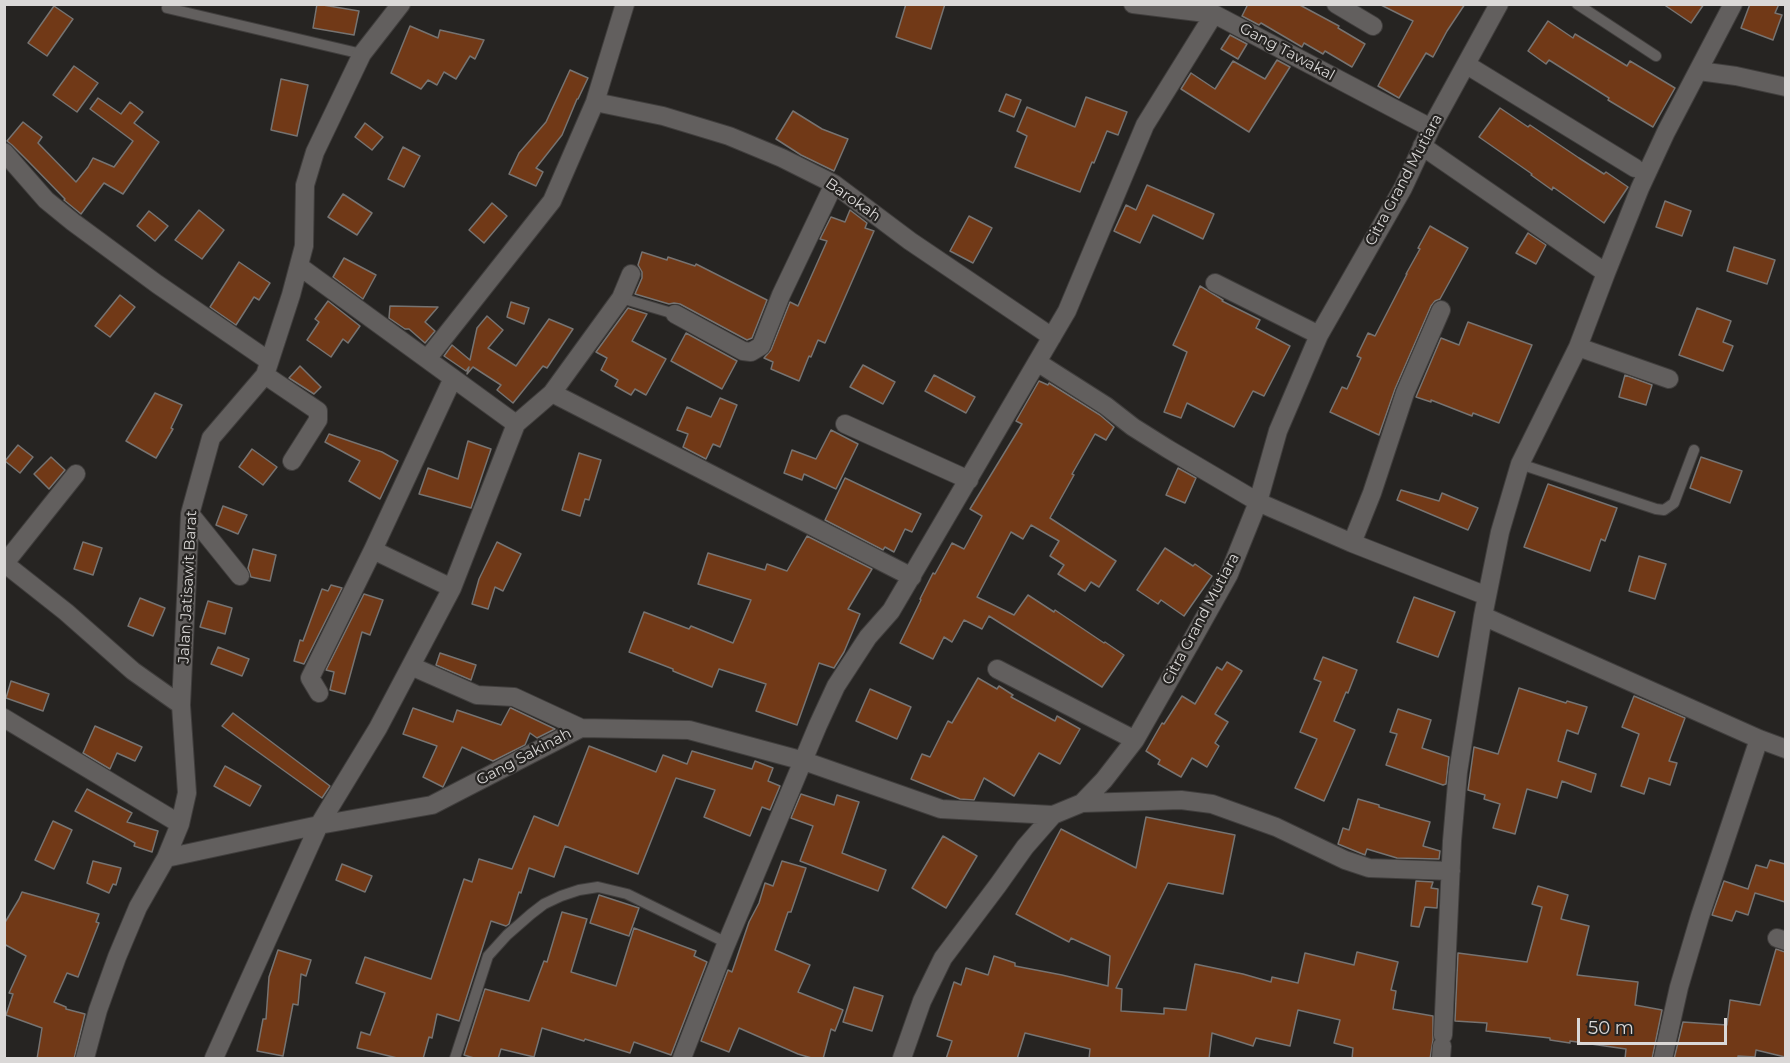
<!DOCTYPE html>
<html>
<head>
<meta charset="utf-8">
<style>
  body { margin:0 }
  #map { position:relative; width:1790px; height:1063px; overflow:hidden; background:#262422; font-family:Montserrat,sans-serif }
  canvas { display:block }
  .frame { position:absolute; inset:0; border:6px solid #dad8d7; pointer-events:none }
  .scale { position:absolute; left:1577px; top:1018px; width:150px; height:27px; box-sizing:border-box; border:3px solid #dad8d7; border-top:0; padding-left:8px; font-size:18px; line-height:21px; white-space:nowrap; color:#dad8d7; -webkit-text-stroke:4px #262422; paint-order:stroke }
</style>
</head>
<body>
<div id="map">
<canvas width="1790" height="1063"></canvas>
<div class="frame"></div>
<div class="scale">50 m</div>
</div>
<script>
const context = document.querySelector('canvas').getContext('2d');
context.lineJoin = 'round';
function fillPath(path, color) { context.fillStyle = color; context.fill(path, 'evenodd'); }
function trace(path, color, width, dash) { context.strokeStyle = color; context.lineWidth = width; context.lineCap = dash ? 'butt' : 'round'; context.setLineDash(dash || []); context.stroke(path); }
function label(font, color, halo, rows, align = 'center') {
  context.font = font + ' Montserrat,sans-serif'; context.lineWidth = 4.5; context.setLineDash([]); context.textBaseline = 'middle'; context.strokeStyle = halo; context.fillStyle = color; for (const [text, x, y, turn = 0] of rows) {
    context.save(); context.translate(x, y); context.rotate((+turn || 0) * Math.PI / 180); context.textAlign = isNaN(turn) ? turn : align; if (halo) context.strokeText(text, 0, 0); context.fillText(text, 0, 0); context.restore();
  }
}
const building = new Path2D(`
  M317,4l42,7 -5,24 -41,-7z
  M906,4h39l-14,45 -35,-12z
  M1248,4h50l41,22 -1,2 27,16 -13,23 -27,-16 -2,3 -19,-11 -2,4 -41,-24 -2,2 -17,-9z
  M1379,4h86l-18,27 -14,26 -7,-4 -27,45 -21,-12 35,-65z
  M1663,4h41l-13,19z
  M1750,4h29l-4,9 7,2 -9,25 -32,-12z
  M54,6l19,13 -26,37 -19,-13z
  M1548,21l25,17 2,-4 52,32 3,-5 45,27 -22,39 -45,-27 1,-2 -60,-38 -3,4 -18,-13z
  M410,26l28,12 2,-8 44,10 -9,19 -5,-3 -14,23 -12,-7 -7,13 -9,-5 -7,9 -30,-16z
  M1230,35l17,9 -9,15 -17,-10z
  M1277,60l13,7 -41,65 -68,-43 10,-16 24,16 18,-28 32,18z
  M74,66l24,17 -21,29 -24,-17z
  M570,70l18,8 -10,21h-1l-15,36 -26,33 7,4 -7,14 -27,-12 10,-21 27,-31z
  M281,79l27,6 -11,51 -26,-6z
  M1006,94l15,6 -7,17 -15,-6z
  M1086,97l41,15 -9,23 -11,-4 -13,32 -2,-1 -12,30 -65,-25 12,-31 -10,-5 10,-24 48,20z
  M98,98l23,16 9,-12 13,10 -9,11 25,19 -36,52 -19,-11 -23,31 -17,-14 1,-1 -37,-38 -16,-16 -5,-4 16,-19 19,15 -4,6 38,39 12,-15 5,-9 21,9 19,-26 -43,-32z
  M1500,108l28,19 2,-2 49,33 25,16 2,-2 22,15 -24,36 -51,-36 -1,3 -21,-15 1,-1 -53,-37z
  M793,111l29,18 26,10 -14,32 -33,-16 -25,-16z
  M365,123l18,14 -11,13 -17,-13z
  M403,147l17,9 -16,31 -16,-8z
  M1147,185l67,29 -11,25 -50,-24 -13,28 -26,-12 12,-26 10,5z
  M343,194l29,19 -15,22 -29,-18z
  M1665,201l26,10 -9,25 -26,-9z
  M492,203l15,13 -23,27 -15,-13z
  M199,210l25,20 -22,29 -27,-19z
  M850,210l17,13 -2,5 9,3 -49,112 -7,-3 -7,17 -2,-1 -10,25 -28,-12 2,-7 -9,-4 7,-8 19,-48 8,4 29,-65 -7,-2 11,-22 14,5z
  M149,211l19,15 -13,15 -18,-15z
  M969,216l23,12 -19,35 -23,-12z
  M1430,226l38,22 -28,51 -5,2 -4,5 -36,83 -16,46 -49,-23 12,-25 5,2 14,-31 -4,-2 11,-23 7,3 32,-62h-1l14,-25 -2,-1z
  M1528,233l18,12 -10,19 -20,-11z
  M1734,247l41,13 -8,24 -40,-13z
  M642,252l25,8 1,-3 27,9 1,-2 71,36 -15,38 -5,2 -67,-36 -6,-1 -5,1 -34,-10 7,-16v-6l-4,-7z
  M344,258l32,17 -13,24 -30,-22z
  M239,262l31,21 -11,17 -5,-3 -18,28 -26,-18z
  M1200,286l23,14 -1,1 38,19 -4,8 34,18 -26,50 -11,-5 -19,36 -47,-24 -6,15 -17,-6 23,-60 -14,-7z
  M120,295l15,12 -25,30 -15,-11z
  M328,301l32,25 -12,17 -5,-4 -12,18 -24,-17 12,-18 -4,-3z
  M511,302l18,6 -5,16 -17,-7z
  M390,306l48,1 -13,15 10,9 -10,12 -16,-14h-4l-16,-11z
  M628,308l19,6 -15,27 34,18 -20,36 -11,-6 -4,6 -16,-9 3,-6 -17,-10 6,-12 -11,-6z
  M1697,308l34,13 -8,21 10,4 -10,25 -44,-16z
  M487,316l16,14 -15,18 28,18 33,-47 24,10 -26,39 -4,-2 -30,37 -16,-13 4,-5 -28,-18 -6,7 2,-7 -3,4 -22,-15 8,-11 18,15 7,-32z
  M1468,322l64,23 -33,78 -26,-10 -1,3 -41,-16v2l-15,-5 25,-59 18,7z
  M686,333l51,28 -15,28 -51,-28z
  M863,365l32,17 -12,22 -33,-17z
  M300,366l21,21 -7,7 -25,-16z
  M934,375l41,22 -9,16 -41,-22z
  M1625,375l27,10 -6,20 -27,-8z
  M1039,381l9,4 1,-2 51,32 14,12 -8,13 -11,-6 -23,40 2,1 -24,43 66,43 -17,26 -8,-5 -6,9 -27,-17 6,-9 -14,-9 9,-15 -28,-16 -8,14 -12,-7 -34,65 37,18 14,-20 26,17 1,-2 49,33 1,-1 19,13 -22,32 -113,-71 -7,13 -18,-9 -12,22 -8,-5 -11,22 -33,-16 21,-43 -1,-1 13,-26 2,1 17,-31 12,6 18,-33 -12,-7 52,-85 -6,-3z
  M155,393l27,12 -11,23 2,1 -17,29 -30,-17z
  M720,398l17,7 -17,42 -7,-3 -7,15 -23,-12 5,-13 -11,-4 10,-23 24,10z
  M831,430l27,14 -22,45 -32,-15 -2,6 -18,-7 8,-23 24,9z
  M329,434l53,18 16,9 -18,38 -31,-18 11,-20 -35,-19z
  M468,441l23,8 -20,59 -52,-14 9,-26 30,11z
  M18,445l15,12 -13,16 -15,-12z
  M252,449l25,18 -14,18 -24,-18z
  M579,453l22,7 -12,40 -4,-1 -5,17 -18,-6z
  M51,457l14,13 -16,19 -15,-15z
  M1701,457l41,14 -12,32 -40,-15z
  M1178,468l18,10 -11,25 -19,-8z
  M845,478l76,36 -9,18 -7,-3 -11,23 -9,-5 -2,3 -58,-30z
  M1548,484l69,24 -12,33 -4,-2 -11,32 -66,-24z
  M1401,490l38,11 3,-8 36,15 -10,22 -71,-30z
  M223,506l24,9 -9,19 -22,-9z
  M807,536l65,33 -24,40 12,5 -16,38 -10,16 -15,-5 -22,62 -41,-14 10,-27 -47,-15 -7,18 -39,-16v-2l-44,-17 15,-40 45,17 2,-3 42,17 18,-43 -53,-16 10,-31 57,17 2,-6 20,7z
  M83,542l19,6 -9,27 -19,-6z
  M497,542l24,12 -18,37 -8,-4 -7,22 -16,-5 7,-25z
  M1165,548l28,18 2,-2 17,12 -28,40 -23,-16 -3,4 -21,-14z
  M253,549l23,6 -6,26 -19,-4 -3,-9z
  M1639,556l27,8 -11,35 -26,-8z
  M331,585l11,3 -38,76 -10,-3 6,-21 3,1 19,-52 6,2z
  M364,594l19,6 -13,35 -8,-3 -17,62 -15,-4 4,-18 -8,-2z
  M1414,597l41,15 -17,45 -41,-15z
  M140,598l25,10 -12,28 -25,-10z
  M208,601l24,7 -7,26 -25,-7z
  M218,647l31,12 -7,17 -31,-12z
  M440,653l36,12 -5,15 -35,-15z
  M1323,657l34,13 -9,23 -2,-1 -12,29 21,9 -31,71 -29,-13 22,-49 -17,-7 21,-50 -7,-3z
  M1227,662l15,9 -27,43 13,8 -13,21 4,3 -12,21 -15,-9 -11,19 -23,-13 2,-4 -14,-9 16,-28 2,1 18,-28 13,8 22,-37 5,3z
  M978,678l19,11 2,-3 14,9 -2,2 44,24 2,-5 23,13 -20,35 -21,-11 -25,43 -30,-18 -10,22 -14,-1 -49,-20 11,-25 8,3 18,-36 4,2z
  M11,681l38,13 -6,17 -37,-13z
  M1519,688l47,15 1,-2 20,6 -9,27 -11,-4 -9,31 38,13 -5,18 -29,-11 -5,17 -30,-9 -12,45 -22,-6 7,-24 -16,-5 1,-4 -17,-5 6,-43 24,7z
  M870,689l41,18 -14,32 -41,-18z
  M1634,696l51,22 -16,43 8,2 -7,22 -21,-7 -5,16 -23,-8 18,-52 -17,-7z
  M413,708l40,14 4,-12 44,15 9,-17h1l44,21 -18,9 -7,-5 -5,12 -32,16 -31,-14 -19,40 -20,-10 14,-31 -34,-12z
  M1398,709l33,11 -9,28 27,9 -3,27 -3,1 -57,-20 11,-31 -7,-2z
  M233,713l97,73 -8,12 -100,-72z
  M95,726l47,21 -7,14 -18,-8 -7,16 -27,-16z
  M589,746l67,26 7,-17 24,9 5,-13 60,18 3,-8 18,7 -5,13 12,5 -10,24 -8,-3 -12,29 -46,-19 11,-27 -39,-12 -38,96 -73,-28 -11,31 -25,-9 -8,25 -2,-1 -10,32 -3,2 -15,-5 -32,100 -22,-7 -5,24 -3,-1 -6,22h-22l-44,-11 4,-16 9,3 15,-42 -29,-10 9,-26 66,22 33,-100 8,3 7,-23 33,10 22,-53 24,10z
  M225,766l36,20 -11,20 -36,-20z
  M87,789l45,24 -5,9 31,9 -6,21 -18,-6 1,-3 -60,-32z
  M801,794l33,11 3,-10 22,7 -17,51 44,17 -8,21 -78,-30 13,-35 -22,-8z
  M1358,799l21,6v2l51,15 -7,24 17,5 -1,8 -42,-1 -30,-9 -2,6 -27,-11 5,-16 6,2z
  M1146,817l89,18 -12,59 -55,-11 -52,105 6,1 -1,22 43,3v-6l22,2 9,-46 48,10 28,8 1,-5 26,6 7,-30 49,12 3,-13 41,10 -7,28 5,1 -3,18 40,7v24l-3,19h-78l1,-11 -19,-5 6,-23 -42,-10 -8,36 -34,-8 -3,8 -41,-13 -3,26h-120l1,-10 -65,-16 -8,26h-71l6,-18 -15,-5 17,-54 7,3 5,-17 22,7 6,-19 21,7v3l47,9 46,11 2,-30 -39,-18 -2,4 -53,-28 45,-85 75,39z
  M53,821l19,9 -18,39 -19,-9z
  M943,836l34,20 -31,52 -34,-20z
  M1770,860l15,4v38l-30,-9 -7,22 -12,-4 -4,10 -20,-6 12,-34 24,8 8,-24 11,3z
  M93,861l28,7 -5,17 -3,-1 -4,9 -22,-10z
  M782,861l24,7 -15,44h-3l-13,38 35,15 -12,27 45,18 -8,21 -4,-2 -8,30h-8l-17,-5 -59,-26 -10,24 -28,-11 27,-71 4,2 17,-50 10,-19 6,-20 8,3z
  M342,864l30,12 -7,16 -29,-12z
  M1416,881l17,1 -2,6 7,1 -1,19 -12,-1 -6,20 -8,-1z
  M1538,886l30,9 -7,24 28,7 -12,49 61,7 -3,23 27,5 -10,49h-27l1,-10 -56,-8v2l-20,-3v-2l-64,-7 1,-8 -32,-2 3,-68 69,9 15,-55 -10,-3z
  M22,892l77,22 -3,8 3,1 -21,54 -11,-4 -13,29 12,5v2l19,5 -11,45h-37l5,-31 -36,-13 7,-21 -4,-1 17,-37 -22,-12v-20l15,-25z
  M599,895l40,13 -10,28 -39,-13z
  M562,912l25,7 -16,53 45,14 18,-58 62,23 -2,5 13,6 -36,93 -37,-13 -4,11 -45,-14 -1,2 -42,-13 -8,29 -33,-8 -3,10h-21l-13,-4 21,-66 44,12 15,-40 3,1z
  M1776,949l9,3v105l-29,-7 -1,7 -17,-1v3h-64l9,-37 44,3 3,-25 30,5z
  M278,950l33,10 -5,16 -5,-2 -3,31 -5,-1 -10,52 -26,-5 6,-32h3l3,-42z
  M854,987l29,9 -11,35 -29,-9z`);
fillPath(building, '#713917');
trace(building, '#767371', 1.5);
const service = new Path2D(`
  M1577,4l79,52
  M167,8l195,46
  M621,298l54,16
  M1520,464l136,45 8,1 10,-7 20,-53
  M455,1058l33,-102 19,-21 24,-21 13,-10 17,-8 18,-6 19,-3 29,7 100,49`);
const minor = new Path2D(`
  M1133,4l81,10 217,114
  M1336,4l37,22
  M1467,65l168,103
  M1699,71l37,5 50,11
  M595,102l68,14 66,20 53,22 52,26 76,57 142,96
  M1422,146l184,127 34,-85 26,-56 67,-128
  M4,152l42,48 27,22 84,62 112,77
  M299,266l217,158
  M1215,283l104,52
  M675,314l68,37 8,1 10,-6 20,-51 53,-111
  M1578,347l91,32
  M427,359l125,-158 43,-99 30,-98
  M1037,362l69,44 27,21 35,22 90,53 94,41 135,53
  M265,375l53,36v9l-26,41
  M552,393l69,-95 10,-24
  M845,424l124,56
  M190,514l50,62
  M1352,543l20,-50 33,-100 36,-83
  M373,550l79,38
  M4,563l62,49 67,59 48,34
  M5,563l71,-89
  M1483,616l276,123 27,10
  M411,666l66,29 37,2 67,31
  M997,669l138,71
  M319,693l-9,-15 63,-128 80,-172
  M4,718l176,106
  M1082,803l99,-3 31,4 64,23 69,33 24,8 82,3
  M166,858l153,-33 113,-20 149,-77 108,2 115,31 137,48 112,6
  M1777,938l9,3
  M1443,1035l9,-194 6,-69 25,-156 17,-84 20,-68 58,-117 28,-74
  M85,1058l13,-48 19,-53 21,-50 28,-49 14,-34 7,-31 -6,-88 9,-191 21,-76 54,-63 26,-80 13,-49 1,-61 10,-33 47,-98 39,-50
  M214,1058l105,-233 59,-97 74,-140 64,-164 36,-31 360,184
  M682,1058l43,-111 93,-222 18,-39 32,-49 23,-26 176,-300 78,-186 69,-111
  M902,1058l20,-57 21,-43 55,-73 27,-38 28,-32 29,-12 22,-23 31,-40 56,-98 38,-68 29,-72 20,-71 41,-96 84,-147 28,-60 68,-124
  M1441,1058l1,-12
  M1663,1058l16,-71 21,-71 59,-177`);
trace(service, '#403e3d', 12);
trace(minor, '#403e3d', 20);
trace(service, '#625f5e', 10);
trace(minor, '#625f5e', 18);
label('15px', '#dad8d7', '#262422', [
  ["Gang Tawakal",1287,52,28],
  ["Citra Grand Mutiara",1404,180,-62],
  ["Barokah",853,200,35],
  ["Jalan Jatisawit Barat",188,587,-87],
  ["Citra Grand Mutiara",1201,619,-62],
  ["Gang Sakinah",524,757,-28]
]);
</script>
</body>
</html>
